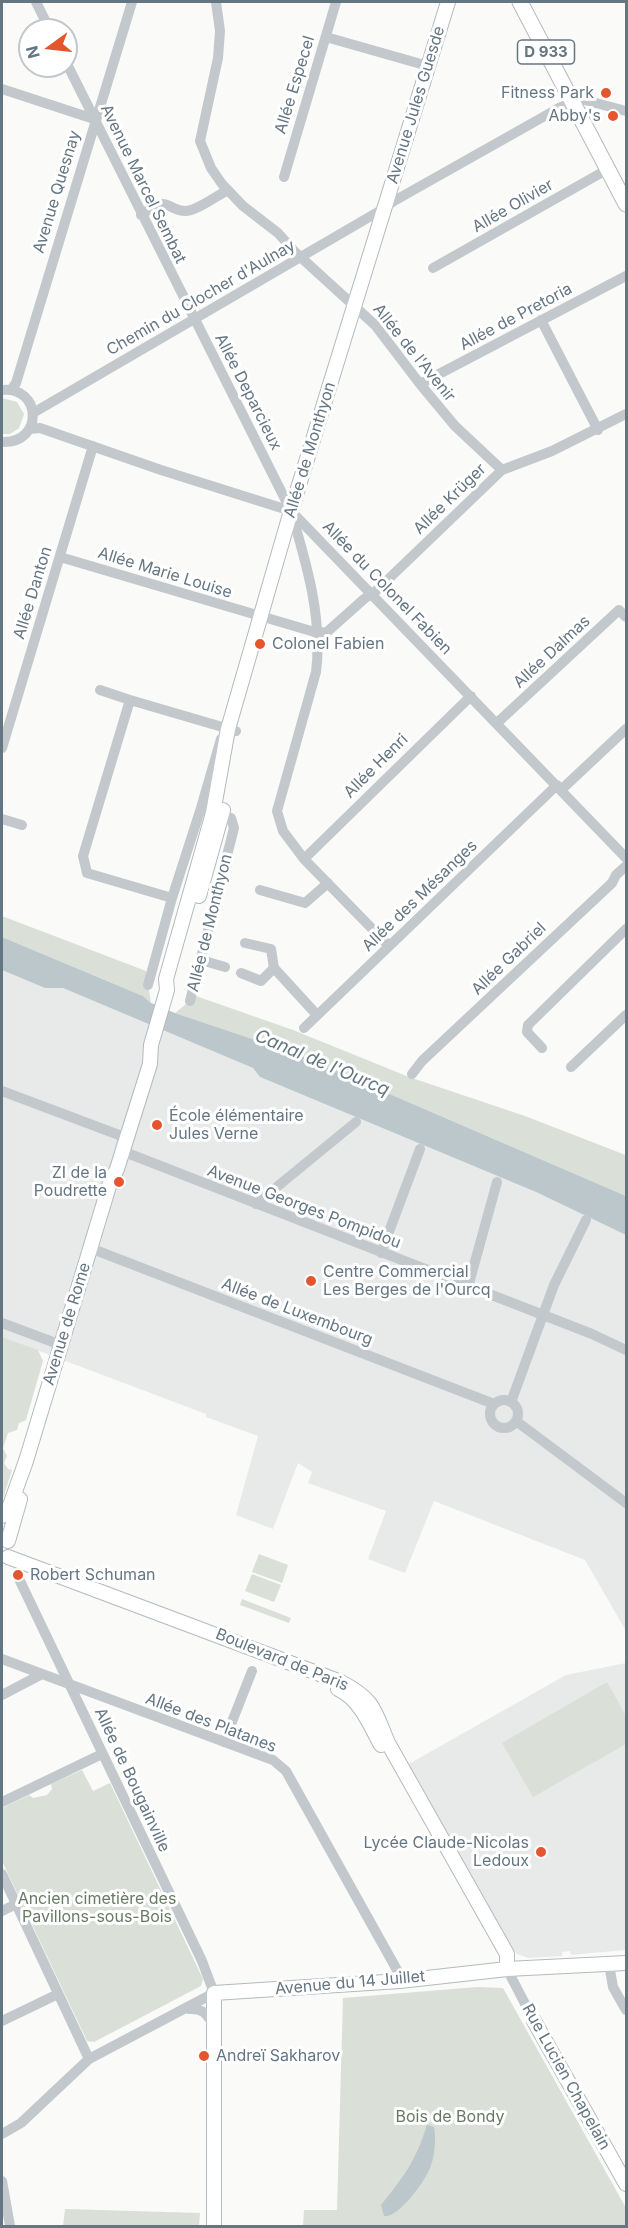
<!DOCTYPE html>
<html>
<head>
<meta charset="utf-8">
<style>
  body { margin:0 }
  #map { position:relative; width:628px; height:2228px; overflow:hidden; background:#fafaf8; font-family:Inter,sans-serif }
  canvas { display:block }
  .frame { position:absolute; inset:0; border:3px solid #657683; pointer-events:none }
  .north { position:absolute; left:18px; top:18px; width:60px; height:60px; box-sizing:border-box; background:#fff; border:2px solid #c1c8cd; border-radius:50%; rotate:255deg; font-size:16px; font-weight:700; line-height:24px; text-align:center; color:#657683 }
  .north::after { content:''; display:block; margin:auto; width:21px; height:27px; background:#e4572e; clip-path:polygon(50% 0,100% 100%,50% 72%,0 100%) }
</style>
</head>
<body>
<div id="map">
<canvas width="628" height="2228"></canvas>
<div class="frame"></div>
<div class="north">N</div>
</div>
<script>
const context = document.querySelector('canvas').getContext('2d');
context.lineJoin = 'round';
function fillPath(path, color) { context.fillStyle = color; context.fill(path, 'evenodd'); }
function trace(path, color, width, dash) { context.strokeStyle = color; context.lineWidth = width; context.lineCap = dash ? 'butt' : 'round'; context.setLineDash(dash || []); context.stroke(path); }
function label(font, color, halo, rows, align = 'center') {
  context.font = font + ' Inter,sans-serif'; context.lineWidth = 6; context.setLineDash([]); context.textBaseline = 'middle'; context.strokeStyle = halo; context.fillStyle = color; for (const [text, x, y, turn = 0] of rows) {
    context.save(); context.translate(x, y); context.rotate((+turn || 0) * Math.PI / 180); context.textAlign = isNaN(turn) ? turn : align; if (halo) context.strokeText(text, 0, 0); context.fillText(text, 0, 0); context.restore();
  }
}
fillPath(new Path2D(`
  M2,970l43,18h18l190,80 7,9 276,115 90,43v396l-41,-71 -151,-59 -29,72 -37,-14 18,-48 -78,-28 4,-11 -14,-9 -25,66 -37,-14 22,-79 -52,-19v-3l-204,-77z
  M626,1663v287l-55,5 -1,-4 -8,1v4l-34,2 -11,-4 -11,-15 -99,-174 159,-90z`), '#e8e9e9');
fillPath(new Path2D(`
  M2,398l15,4 7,12 -5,14 -9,6h-8z
  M2,916l144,55 5,32 -8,-7 -141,-59z
  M196,996l97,34 116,47 116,39 98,38 3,1v41l-329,-142 -122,-41z
  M2,1337l36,13 5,11 -17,59 -7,3 -2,7 -9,3 -5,15 4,8 -3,7 4,6 4,1 -10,32z
  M259,1554l29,11 -6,18 -30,-11z
  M252,1574l29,11 -7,17 -29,-11z
  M242,1599l49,19 -2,5 -49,-18z
  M607,1682l19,34v28l-93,53 -31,-54z
  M82,1770l11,21 17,-8 93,196 -2,7 -107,56 -7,-1 -85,-180v-53l27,-13 4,3 14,-3 5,-6 -1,-5z
  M477,1987l26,1 123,220v18h-323l1,-16h33l6,-212z
  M65,2209l135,4 -1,13h-136z`), '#dadfd7');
fillPath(new Path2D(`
  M2,937l141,59 8,7 24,10 122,41 329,142v39l-90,-43 -276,-115 -7,-9 -190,-80h-18l-43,-18z
  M427,2125l7,2c2,11 1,27 -3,38 -3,13 -33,54 -47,51l-3,-11c23,-28 35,-45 46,-80z`), '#bbc7cb');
const secondary = new Path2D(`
  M199,896l24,-86
  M2,1516l7,-8 17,-47 83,-275 8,-17 33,-105 1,-19 16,-55 -1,-11 47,-166 15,-84 63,-218 157,-509
  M8,1541l12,-42
  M8,1557l333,125c34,18 33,28 47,61l119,211v15
  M338,1689c22,10 32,36 43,56
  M534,2021l92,163
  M214,2226v-233l186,-12 107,-12 119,-6`);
const primary = new Path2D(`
  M520,2l106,202`);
trace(secondary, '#b3babf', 16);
trace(primary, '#b5babe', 17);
trace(new Path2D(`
  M36,2l14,28
  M216,2l4,29 -2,27 -18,83 11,27 11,16 21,22 35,27 17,19 80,73 45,59 35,42 47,44
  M326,37l102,29
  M66,62l225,449c15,51 32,107 25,161l-39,139 6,20 21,28 85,87
  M2,89l92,30
  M284,177l52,-175
  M141,215c8,-5 16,-14 26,-10 6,2 10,6 18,6 12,0 31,-15 43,-21
  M433,268l175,-99
  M541,320l57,110
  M420,384l206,-108
  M2,390c40,-4 42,54 0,52
  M11,390l5,-7 116,-381
  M33,413l350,-204 11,-8 165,-93 22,-9 45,12
  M30,429l10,-1 121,42 130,41 335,347
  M60,557l258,76 9,-1 37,-33 13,-9 125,-120 50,-19 74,-37
  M100,690l30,10 106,31
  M130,700l-47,156 4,17 85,25
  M497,723l122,-113 7,7
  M2,748l91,-302
  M561,790l65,-61
  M201,808l20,-69
  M2,819l20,6
  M304,859l167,-163
  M260,890l45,13 23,-20
  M201,960l24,7
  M274,968l43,47
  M241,973l20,8 13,-13 -3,-19 -26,-6
  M148,985l24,-87 29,-90 30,10 3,10 -44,173
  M304,1028l253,-243
  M542,1048l-15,-16 1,-7 98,-96
  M571,1067l55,-52
  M412,1074l10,-13 190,-178 4,-8 10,-9
  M2,1091l117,44 4,4 -3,9
  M122,1151l470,183 34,16
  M256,1204l100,-82
  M90,1248l404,156
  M381,1253l39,-104
  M468,1287l29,-105
  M2,1323l59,22
  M490 1414a14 14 0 1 1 28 0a14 14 0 1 1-28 0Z
  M511,1402l43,-117 32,-65
  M516,1421l110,82
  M2,1659l271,101 13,11 111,199 3,11
  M2,1695l40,-21
  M224,1742l28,-71
  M2,1802l100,-48
  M2,1874l87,185
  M2,1911l14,-7
  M609,1964l4,23 13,23
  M507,1969l27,52
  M189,2009c13,-1 17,4 24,15
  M2,2021l56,-27
  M2,2134l19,-11 68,-64 125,-66 -12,-32 -182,-380
  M2,2181l8,45`), '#c3c8cc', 10);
trace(secondary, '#fff', 14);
trace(primary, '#fff', 15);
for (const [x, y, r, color] of [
  [606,93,6,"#e4572e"],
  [613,116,6,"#e4572e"],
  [260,644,6,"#e4572e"],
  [157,1125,6,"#e4572e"],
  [119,1182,6,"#e4572e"],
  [311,1281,6,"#e4572e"],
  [18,1575,6,"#e4572e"],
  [541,1852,6,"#e4572e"],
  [204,2056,6,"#e4572e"]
]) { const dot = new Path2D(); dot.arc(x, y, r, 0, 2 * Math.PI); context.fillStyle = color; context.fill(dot); trace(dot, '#fff', 2); }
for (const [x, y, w] of [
  [546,52,57]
]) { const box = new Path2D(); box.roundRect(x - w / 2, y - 12, w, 24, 4.5); context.fillStyle = '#fff'; context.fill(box); trace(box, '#657683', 1.5); }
label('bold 15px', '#657683', null, [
  ["D 933",546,52]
]);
label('16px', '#657683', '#fff', [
  ["Allée Especel",295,85,-73],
  ["Avenue Jules Guesde",416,105,-73],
  ["Avenue Marcel Sembat",143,184,64],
  ["Avenue Quesnay",57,192,-73],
  ["Allée Olivier",513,206,-30],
  ["Chemin du Clocher d'Aulnay",201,298,-30],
  ["Allée de Pretoria",516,317,-28],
  ["Allée de l'Avenir",414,353,51],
  ["Allée Deparcieux",248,392,63],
  ["Allée de Monthyon",310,450,-73],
  ["Allée Krüger",450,499,-44],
  ["Allée Marie Louise",165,573,17],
  ["Allée du Colonel Fabien",387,588,46],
  ["Allée Danton",33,593,-73],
  ["Allée Dalmas",552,652,-43],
  ["Allée Henri",376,766,-45],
  ["Allée des Mésanges",420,896,-44],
  ["Allée de Monthyon",210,923,-76],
  ["Allée Gabriel",509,959,-44],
  ["Avenue Georges Pompidou",304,1207,21],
  ["Allée de Luxembourg",297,1312,21],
  ["Avenue de Rome",67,1324,-73],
  ["Boulevard de Paris",282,1660,22],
  ["Allée des Platanes",211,1723,21],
  ["Allée de Bougainville",132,1780,65],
  ["Avenue du 14 Juillet",350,1983,-5],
  ["Rue Lucien Chapelain",566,2077,61]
]);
label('16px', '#657683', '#fff', [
  ["Fitness Park",594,93,"right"],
  ["Abby's",601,116,"right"],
  ["Colonel Fabien",272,644],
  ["École élémentaire",169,1116],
  ["Jules Verne",169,1134],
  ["ZI de la",107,1173,"right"],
  ["Poudrette",107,1191,"right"],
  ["Centre Commercial",323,1272],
  ["Les Berges de l'Ourcq",323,1290],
  ["Robert Schuman",30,1575],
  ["Lycée Claude-Nicolas",529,1843,"right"],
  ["Ledoux",529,1861,"right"],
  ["Andreï Sakharov",216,2056]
], 'left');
label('16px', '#687a64', '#fff', [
  ["Ancien cimetière des",97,1899],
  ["Pavillons-sous-Bois",97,1917],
  ["Bois de Bondy",450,2117]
]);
label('italic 18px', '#60757c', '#fff', [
  ["Canal de l'Ourcq",322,1063,23]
]);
</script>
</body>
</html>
